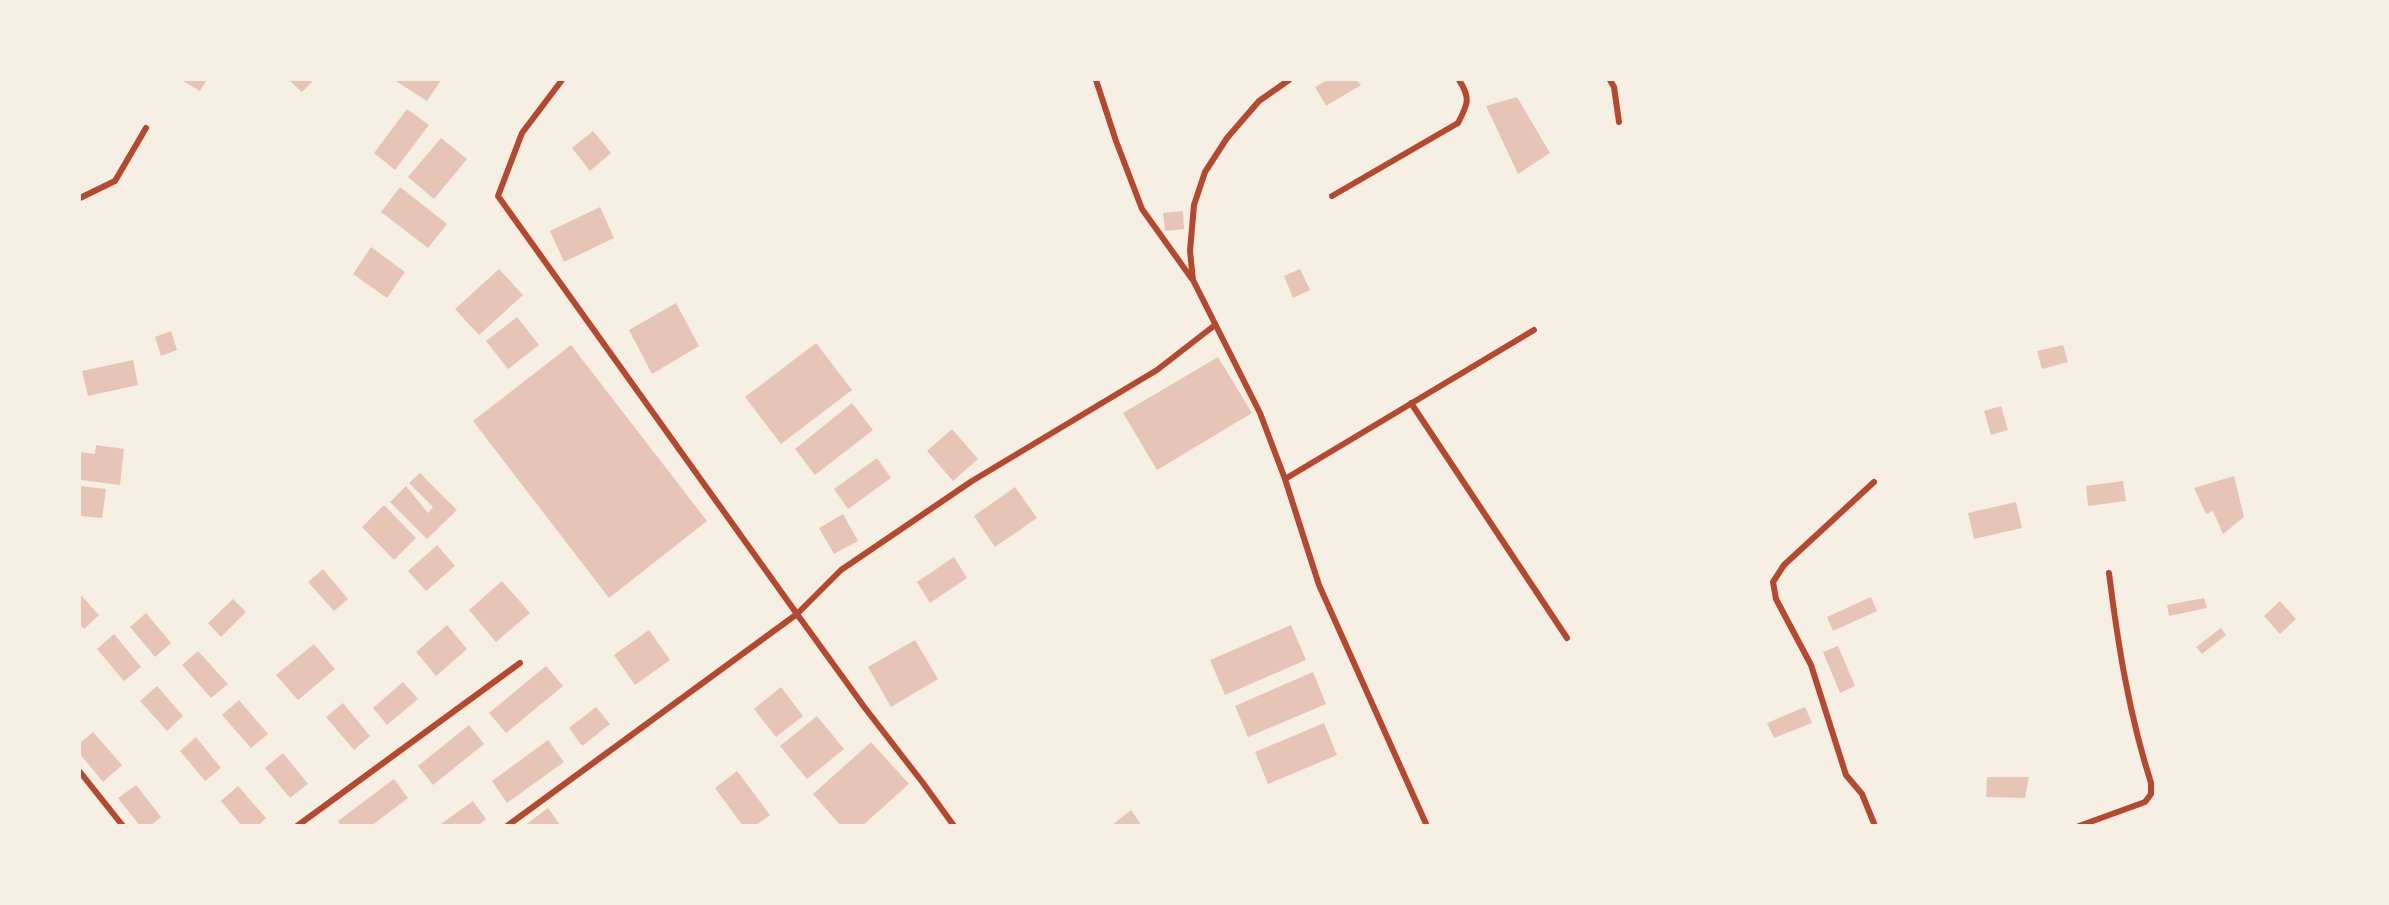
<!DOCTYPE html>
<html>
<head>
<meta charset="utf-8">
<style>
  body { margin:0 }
  #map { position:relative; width:2389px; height:905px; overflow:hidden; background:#f6efe4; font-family:Lato,sans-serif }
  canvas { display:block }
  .frame { position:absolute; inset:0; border:81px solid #f6efe4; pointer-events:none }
</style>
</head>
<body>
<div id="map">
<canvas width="2389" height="905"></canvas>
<div class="frame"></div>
</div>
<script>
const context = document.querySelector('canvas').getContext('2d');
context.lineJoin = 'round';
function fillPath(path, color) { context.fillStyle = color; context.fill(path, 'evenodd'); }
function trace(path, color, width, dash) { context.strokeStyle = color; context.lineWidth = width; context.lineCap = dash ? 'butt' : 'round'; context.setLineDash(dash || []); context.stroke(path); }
fillPath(new Path2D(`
  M181,80h26l-7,11z
  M289,80h25l-12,12z
  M394,80h47l-14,21z
  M1328,80h29l4,5 -35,21 -11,-19z
  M1517,97l33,56 -32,21 -32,-68z
  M407,109l22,16 -34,45 -21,-17z
  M593,131l18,22 -21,18 -18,-23z
  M441,138l26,21 -33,40 -26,-22z
  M400,187l47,37 -19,24 -47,-36z
  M600,207l14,31 -50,24 -14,-31z
  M1183,211l1,18 -19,2 -2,-18z
  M371,247l34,25 -18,26 -34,-24z
  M499,269l24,26 -44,40 -24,-26z
  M1300,269l10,21 -17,8 -9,-22z
  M676,303l23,43 -47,28 -23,-44z
  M517,317l22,28 -31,24 -22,-28z
  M171,331l6,19 -16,6 -6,-19z
  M816,343l36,47 -71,54 -36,-47z
  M571,345l136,176 -98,77 -136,-177z
  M2063,345l5,17 -26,7 -5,-18z
  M1218,357l34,56 -95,57 -34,-57z
  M133,360l5,25 -50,11 -6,-25z
  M852,403l21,27 -58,45 -20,-26z
  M2001,406l7,24 -17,5 -7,-24z
  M952,429l26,30 -25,22 -26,-30z
  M96,445l28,4 -4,36 -40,-5v-28l15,2z
  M877,458l14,20 -43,31 -14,-20z
  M420,473l37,37 -30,29 -37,-37 16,-16 22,27 5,-6 -24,-24z
  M2234,476l10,41 -21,17 -10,-23 -7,3 -12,-26z
  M2123,481l3,20 -38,5 -2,-20z
  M80,486l26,3 -4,29 -22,-2z
  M1015,487l22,31 -42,29 -21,-31z
  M2016,502l6,26 -48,11 -6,-26z
  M384,505l32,33 -22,22 -32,-33z
  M843,514l15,27 -24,13 -15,-26z
  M437,545l18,21 -29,25 -18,-20z
  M954,557l13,21 -37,25 -13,-21z
  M323,569l25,30 -14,12 -26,-29z
  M502,581l28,32 -34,29 -27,-32z
  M80,594l19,21 -15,14 -4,-4z
  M1871,597l6,14 -44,20 -6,-14z
  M2204,598l3,10 -38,8 -2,-11z
  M233,599l13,13 -25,25 -13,-14z
  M2280,601l16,18 -16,15 -16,-18z
  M146,613l25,30 -16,14 -25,-30z
  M447,625l20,24 -31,27 -20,-24z
  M1291,625l15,35 -81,35 -15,-35z
  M2221,628l5,7 -24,19 -6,-7z
  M649,630l21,30 -35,25 -21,-30z
  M114,634l27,33 -17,14 -27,-32z
  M915,640l23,39 -47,28 -23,-40z
  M314,644l21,25 -37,31 -22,-25z
  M1838,646l17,40 -15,7 -17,-41z
  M198,651l30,33 -17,14 -29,-33z
  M546,666l17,20 -57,47 -17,-20z
  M1313,672l13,32 -78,33 -13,-31z
  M403,682l15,17 -31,26 -14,-17z
  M157,686l26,30 -16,15 -27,-30z
  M781,687l22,29 -27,21 -22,-28z
  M239,700l29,34 -17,14 -29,-33z
  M343,703l27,33 -16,14 -28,-33z
  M596,707l14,17 -28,22 -13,-18z
  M1805,707l7,16 -38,15 -7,-15z
  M817,716l27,33 -37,30 -27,-33z
  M1324,723l13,32 -69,29 -13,-32z
  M469,725l15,19 -51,41 -15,-19z
  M93,732l29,33 -19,17 -23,-28v-11z
  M196,737l25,31 -16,13 -25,-30z
  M548,740l16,22 -57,41 -15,-22z
  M871,742l38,42 -47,42h-21l-28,-32z
  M283,753l25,31 -18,14 -25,-30z
  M737,771l33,44 -15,11h-12l-28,-38z
  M1987,777h42l-4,21 -39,-1z
  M394,779l14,19 -37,28h-30l-3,-5z
  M136,785l25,32 -11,9h-10l-22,-28z
  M238,786l28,32 -8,8h-16l-21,-25z
  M473,801l13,18 -9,7h-39z
  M548,808l13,18h-37z
  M1131,810l11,16h-31z`), '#e6c5b7');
trace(new Path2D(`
  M1096,80l20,61 26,68 50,70
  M1289,80l-30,21 -32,37 -22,34 -11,33 -4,46 3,29 67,133 25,66 34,106 108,241
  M1610,80l4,7 5,35
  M1332,196l126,-73c10,-19 13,-25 1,-43
  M80,198l35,-17 31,-53
  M1411,403l156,235
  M1285,479l249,-149
  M1874,482l-90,83 -11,17 3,17 35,66 35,110 16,19 13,32
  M80,772l43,54
  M297,826l223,-163
  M507,826l290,-212 -299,-418 24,-63 40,-53
  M954,826l-31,-43 -58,-75 -68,-94 44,-44 131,-89 185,-111 58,-45
  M2079,826l66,-24 6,-8v-11c-22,-69 -33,-138 -42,-210`), '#b5482f', 6);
</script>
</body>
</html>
